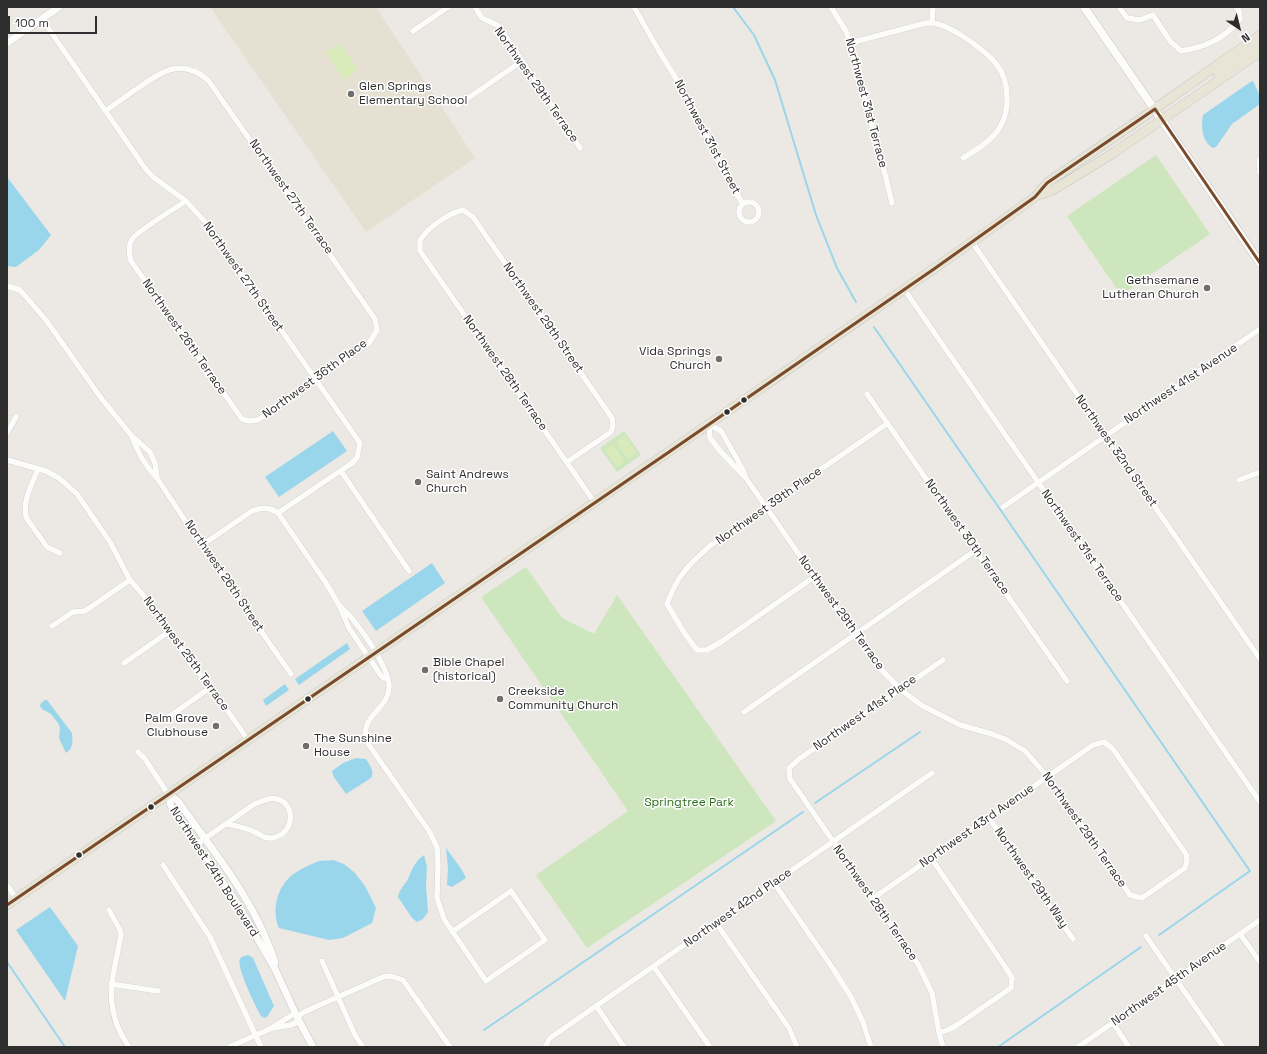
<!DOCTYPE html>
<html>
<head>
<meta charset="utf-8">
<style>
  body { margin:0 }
  #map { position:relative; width:1267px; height:1054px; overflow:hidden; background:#ece8e4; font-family:"Space Grotesk",sans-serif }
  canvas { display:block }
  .frame { position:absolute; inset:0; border:8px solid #2e2e2e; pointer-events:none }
  .north { position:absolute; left:1219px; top:8px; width:40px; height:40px; -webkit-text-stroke:3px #fff; paint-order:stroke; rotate:145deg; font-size:11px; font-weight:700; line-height:16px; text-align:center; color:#2e2e2e }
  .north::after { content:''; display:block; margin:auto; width:14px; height:18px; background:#2e2e2e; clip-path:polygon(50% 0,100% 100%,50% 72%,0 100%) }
  .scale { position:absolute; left:8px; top:16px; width:89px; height:18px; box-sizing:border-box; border:2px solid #2e2e2e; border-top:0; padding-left:5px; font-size:12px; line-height:14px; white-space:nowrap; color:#2e2e2e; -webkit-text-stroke:3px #fff; paint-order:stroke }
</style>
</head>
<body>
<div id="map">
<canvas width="1267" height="1054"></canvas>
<div class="frame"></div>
<div class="north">N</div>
<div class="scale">100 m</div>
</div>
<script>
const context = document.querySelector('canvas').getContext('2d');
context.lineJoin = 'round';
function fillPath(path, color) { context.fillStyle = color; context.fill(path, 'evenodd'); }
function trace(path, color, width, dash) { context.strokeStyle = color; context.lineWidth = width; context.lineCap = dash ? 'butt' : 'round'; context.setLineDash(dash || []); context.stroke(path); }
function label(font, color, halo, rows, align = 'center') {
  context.font = font + ' "Space Grotesk",sans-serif'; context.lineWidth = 3; context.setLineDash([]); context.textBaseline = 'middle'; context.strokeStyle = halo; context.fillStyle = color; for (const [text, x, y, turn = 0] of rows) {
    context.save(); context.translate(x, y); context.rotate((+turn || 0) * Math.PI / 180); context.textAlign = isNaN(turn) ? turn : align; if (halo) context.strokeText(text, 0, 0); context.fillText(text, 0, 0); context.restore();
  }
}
fillPath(new Path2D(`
  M210,7h166l99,151 -109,74z`), '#e6e0d3');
fillPath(new Path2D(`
  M1156,155l54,79 -89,61 -54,-79z
  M624,431l17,24 -24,17 -17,-24z
  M526,567l36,51 32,16 23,-39 159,226 -189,127 -51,-73 92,-64 -147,-214z`), '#cee6be');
fillPath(new Path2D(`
  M340,43l18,27 -14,10 -19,-28z
  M625,436l12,17 -9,6 -12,-17z
  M613,444l12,18 -8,5 -12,-17z`), '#d9eabb');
fillPath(new Path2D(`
  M1253,81l7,15v8l-28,20 -16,23 -3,1c-11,-6 -12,-21 -10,-33l46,-32z
  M7,177l44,58 -12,15 -23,17 -9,-1z
  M333,431l14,20 -68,46 -14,-20z
  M432,563l13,20 -69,48 -14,-20z
  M347,643l3,6 -51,36 -4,-6z
  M285,684l4,6 -23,16 -3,-6z
  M45,700h2l25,33c1,8 1,16 -6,20l-7,-15 1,-10 -2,-5 -7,-9 -9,-5 -2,-3 1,-3z
  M356,758l10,1c4,7 9,12 5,19l-25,16 -12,-17 -2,-6 11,-8z
  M446,848l16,22 4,8 -14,9 -5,-2 1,-17z
  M424,855l3,12 -1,19 2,26 -5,7 -6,3 -5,-4 -14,-21c1,-7 5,-10 9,-16 5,-11 7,-19 17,-26z
  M333,860l11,4 11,9 10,13 11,22 -4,15 -29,15 -14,2 -50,-12c-7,-15 -3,-37 9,-49 6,-7 24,-16 32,-18 4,-1 9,0 13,-1z
  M50,907l28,39 -13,55 -49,-71z
  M248,955l5,3 21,48 -7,11 -3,1 -3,-2c-5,-9 -25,-49 -21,-57 2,-3 5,-3 8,-4z`), '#99d6ec');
trace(new Path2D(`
  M733,7l21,28 21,45 41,135 21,53 19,34
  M874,327l376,544 -91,64
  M815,803l105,-71
  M7,962l58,85
  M484,1030l319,-218
  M998,1047l143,-100`), '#99d6ec', 2);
const minor = new Path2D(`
  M475,7l7,11 17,8 81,122
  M634,7l25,44 34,55 28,62 22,36
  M831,7l16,26 39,145 6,25
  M1119,7l8,11 13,2 13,-5 17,26 11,10c24,-4 44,-12 59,-32l-1,-8 -3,-4
  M42,19l103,149 8,9 33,24 22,24 152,218 -3,15 -5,5 -74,50
  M932,23l1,-16
  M413,31l35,-24
  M850,43l76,-20c17,-1 30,9 44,18 22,16 37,28 37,56 1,32 -18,46 -44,61
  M458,105l64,-44
  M105,111c12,-8 24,-17 36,-25 24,-17 42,-27 67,-6l167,239 2,11 -8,13 -111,77 -9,1 -7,-2 -111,-158c-2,-8 -3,-15 1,-22 6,-8 43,-31 54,-38
  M1260,159l-1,6 1,8
  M739 212a10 10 0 1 1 20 0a10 10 0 1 1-20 0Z
  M972,242l288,417
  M7,286l13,4 26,30 55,78 30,37 19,17 5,11 2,14
  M904,289l356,513
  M867,394l200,287
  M709,424l1,14 10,13 26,27 108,156 24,32 22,23 21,16 39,20 32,9 15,6 18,11 23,26 82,118 12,3 43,-30 2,-7 -1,-7 -73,-105 -9,-7 -11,3 -221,154
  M709,424l12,7 2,3 19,34 3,8
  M7,433l9,-16
  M131,435c8,18 12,29 26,43l49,74 85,122
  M7,460l39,11 13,7 18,16 33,48 20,38 30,34 28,47 23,26 37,53
  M567,462l44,-30 2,-6 -1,-8 -139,-201 -10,-7c-16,4 -34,17 -43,30v11l175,252
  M38,469c-6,15 -17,34 -11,50l20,28 13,6
  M341,471l68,100
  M1239,480l21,-8
  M1003,507l257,-178
  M201,544l7,-3 44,-30c10,-4 18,-4 26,2l48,70 13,22 10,23 33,49 5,2
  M814,577l-93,65 -14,8h-10l-12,-16 -18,-30c10,-28 22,-40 44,-59l177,-122
  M339,605c5,5 11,10 15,16 11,13 37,51 35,67 -1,23 -34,29 -20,57l60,86 8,16 1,18 -1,33 7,21 42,62 59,-41 -34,-49 -59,41
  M52,626l21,-14 12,-1 45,-31
  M943,660l-144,99 -10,9 1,11 128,185 14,29 7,40 4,14
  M124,663l46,-32
  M744,712l232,-162
  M163,721l48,-34
  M138,752l7,7 23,35
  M989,818l84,121
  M197,844l56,-39c7,-3 16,-8 24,-6 20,5 18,39 -9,39 -5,0 -7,-3 -11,-5 -9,-5 -20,-7 -30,-9
  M931,858l75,110 6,10 -1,10 -54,37 -9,5 -9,3
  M163,865l47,72 51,110
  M774,883l60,87 17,27 12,25 8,25
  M7,885l9,13
  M109,910l11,20 1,5c-8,44 -20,72 8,112
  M716,923l73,105 8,19
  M1240,934l20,28
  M1146,936l77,111
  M322,961l33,74 8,12
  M654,967l56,80
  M111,984l47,7
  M597,1007l27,40
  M297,1017l7,-5 79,-35 8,-1 12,4 47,67
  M1113,1023l16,24
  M273,1028l18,-3 8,-4
  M229,1047l41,-18 25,-16
  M545,1047l5,-9 382,-265
  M1078,1047l182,-127`);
const tertiary = new Path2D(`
  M7,43l52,-36
  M168,794l3,12 66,97 38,66 22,48 16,30
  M168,794l10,7c30,43 65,85 86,133 4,10 9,19 11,29`);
const secondary = new Path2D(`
  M1084,7l176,256`);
const primary = new Path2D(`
  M1218,74l42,-31
  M1036,196l17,-6 59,-36 148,-102
  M7,905c251,-174 505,-344 756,-518 91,-64 183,-125 272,-190l12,-14 95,-65 118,-83`);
trace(minor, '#c5c4c5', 6);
trace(tertiary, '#c5c4c5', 8);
trace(secondary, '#c5c4c5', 9);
trace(primary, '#c6c5c4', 10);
trace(minor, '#fcfcfb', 5.5);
trace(tertiary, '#fcfcfb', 7);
trace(secondary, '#fcfcfb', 8);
trace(primary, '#e8e4d6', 9);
trace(new Path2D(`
  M7,905l662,-453 265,-183 101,-72 12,-14 108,-74 105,154`), '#7a4b2a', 3);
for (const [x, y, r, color] of [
  [351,94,4,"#706f6e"],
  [1207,288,4,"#706f6e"],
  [719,359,4,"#706f6e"],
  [744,400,3.5,"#2e2e2e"],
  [727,412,3.5,"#2e2e2e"],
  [418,482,4,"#706f6e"],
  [425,670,4,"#706f6e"],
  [308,699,3.5,"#2e2e2e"],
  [500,699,4,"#706f6e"],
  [216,726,4,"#706f6e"],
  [306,746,4,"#706f6e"],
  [151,807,3.5,"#2e2e2e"],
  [79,855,3.5,"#2e2e2e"]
]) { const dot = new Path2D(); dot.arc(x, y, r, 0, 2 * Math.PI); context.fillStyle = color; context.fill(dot); trace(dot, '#fff', 1.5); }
label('12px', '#2e2e2e', '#fff', [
  ["Northwest 29th Terrace",536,85,55],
  ["Northwest 31st Terrace",866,103,75],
  ["Northwest 31st Street",707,137,62],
  ["Northwest 27th Terrace",291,197,55],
  ["Northwest 27th Street",243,277,55],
  ["Northwest 29th Street",543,318,55],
  ["Northwest 26th Terrace",184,337,55],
  ["Northwest 28th Terrace",505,373,55],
  ["Northwest 36th Place",315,379,-36],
  ["Northwest 41st Avenue",1181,384,-34],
  ["Northwest 32nd Street",1116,451,55],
  ["Northwest 39th Place",769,506,-35],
  ["Northwest 30th Terrace",967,537,55],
  ["Northwest 31st Terrace",1082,546,55],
  ["Northwest 26th Street",224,576,56],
  ["Northwest 29th Terrace",841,613,54],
  ["Northwest 25th Terrace",186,654,54],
  ["Northwest 41st Place",865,713,-35],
  ["Northwest 43rd Avenue",977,826,-35],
  ["Northwest 29th Terrace",1084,830,55],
  ["Northwest 24th Boulevard",214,872,57],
  ["Northwest 29th Way",1031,878,55],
  ["Northwest 28th Terrace",875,903,55],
  ["Northwest 42nd Place",738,908,-35],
  ["Northwest 45th Avenue",1169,984,-35]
]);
label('12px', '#2e2e2e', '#fff', [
  ["Glen Springs",359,87],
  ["Elementary School",359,101],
  ["Gethsemane",1199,281,"right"],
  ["Lutheran Church",1199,295,"right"],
  ["Vida Springs",711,352,"right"],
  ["Church",711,366,"right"],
  ["Saint Andrews",426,475],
  ["Church",426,489],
  ["Bible Chapel",433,663],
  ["(historical)",433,677],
  ["Creekside",508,692],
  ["Community Church",508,706],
  ["Palm Grove",208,719,"right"],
  ["Clubhouse",208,733,"right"],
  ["The Sunshine",314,739],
  ["House",314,753]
], 'left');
label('12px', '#2c6e1b', '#fff', [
  ["Springtree Park",689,803]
]);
</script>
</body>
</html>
